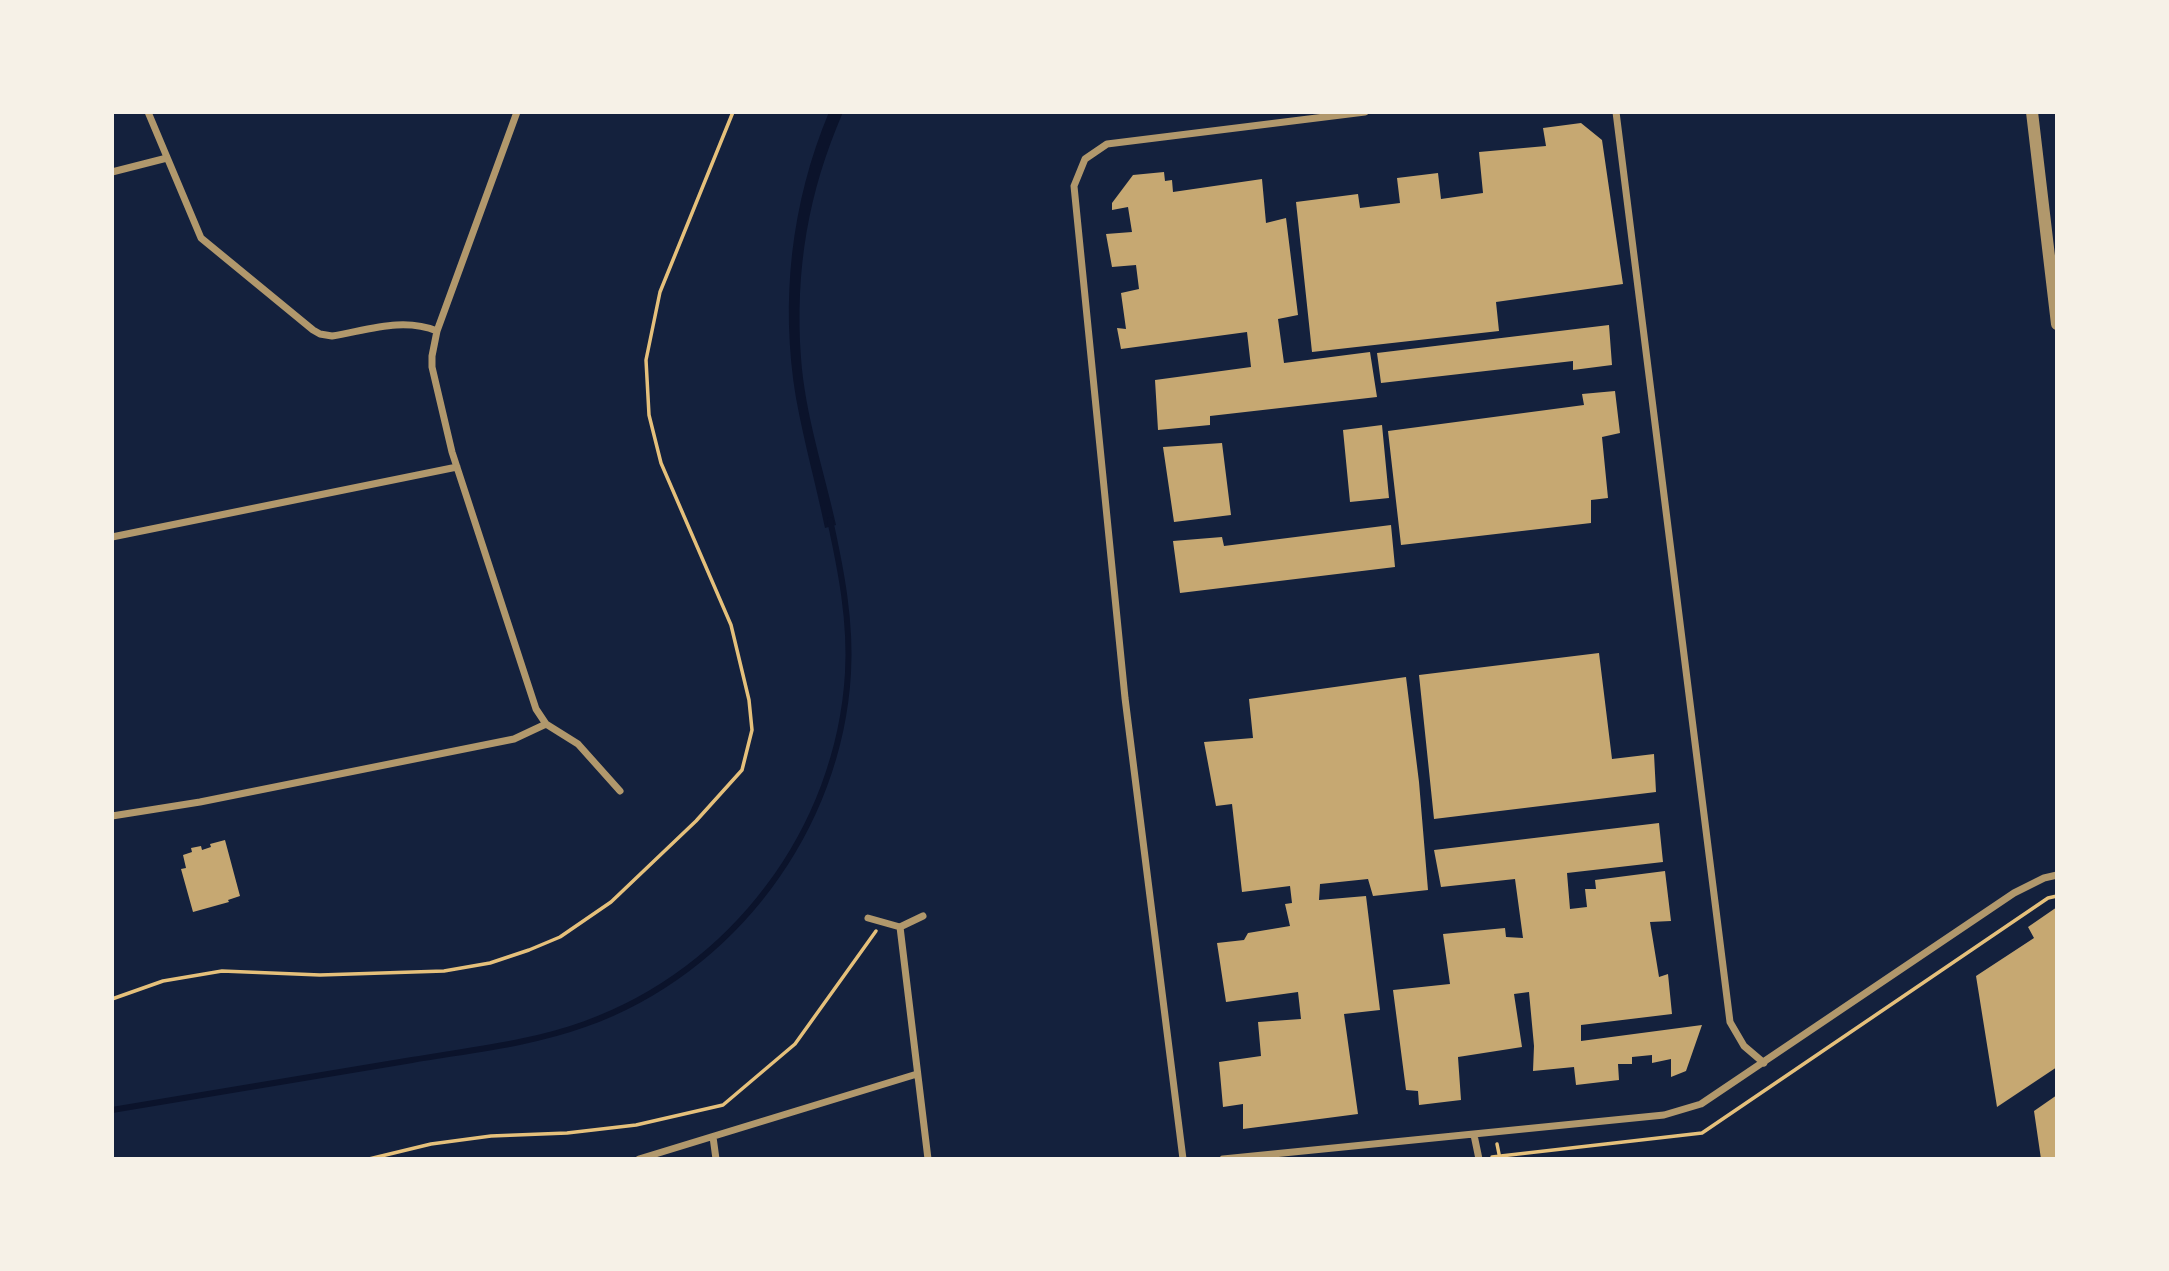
<!DOCTYPE html>
<html>
<head>
<meta charset="utf-8">
<style>
  body { margin:0 }
  #map { position:relative; width:2169px; height:1271px; overflow:hidden; background:#14213d; font-family:"Archivo Narrow",sans-serif }
  canvas { display:block }
  .frame { position:absolute; inset:0; border:114px solid #f6f1e7; pointer-events:none }
</style>
</head>
<body>
<div id="map">
<canvas width="2169" height="1271"></canvas>
<div class="frame"></div>
</div>
<script>
const context = document.querySelector('canvas').getContext('2d');
context.lineJoin = 'round';
function fillPath(path, color) { context.fillStyle = color; context.fill(path, 'evenodd'); }
function trace(path, color, width, dash) { context.strokeStyle = color; context.lineWidth = width; context.lineCap = dash ? 'butt' : 'round'; context.setLineDash(dash || []); context.stroke(path); }
fillPath(new Path2D(`
  M829,112h14c-35,81 -48,157 -42,246 4,56 23,113 35,167l-11,3c-9,-43 -21,-86 -29,-130 -16,-97 -5,-195 33,-286z`), '#0b132b');
trace(new Path2D(`
  M112,1110c100,-16 200,-33 300,-50 58,-10 118,-16 173,-36 148,-53 254,-195 263,-351 3,-52 -7,-103 -18,-153`), '#0b132b', 6);
fillPath(new Path2D(`
  M1581,123l21,17 21,144 -127,18 3,29 -187,21 -16,-150 62,-8 2,14 40,-5 -3,-25 41,-5 3,26 42,-6 -4,-41 67,-6 -3,-18z
  M1164,172l1,9 7,-1 1,12 89,-13 4,44 20,-5 12,97 -20,4 6,44 86,-11 7,45 -167,19v9l-52,5 -3,-50 96,-13 -4,-35 -126,17 -4,-21 9,1 -5,-36 18,-4 -3,-24 -24,2 -6,-33 26,-2 -4,-25 -16,3v-7l21,-28z
  M1609,325l3,40 -39,5v-9l-192,22 -4,-30z
  M1615,391l5,42 -18,4 6,61 -17,2v23l-190,22 -13,-114 196,-26 -2,-11z
  M1382,425l7,73 -39,4 -7,-72z
  M1222,443l9,72 -57,7 -11,-75z
  M1391,525l4,42 -215,26 -7,-52 49,-4 2,9z
  M1599,653l13,106 42,-5 2,38 -222,27 -15,-144z
  M1406,677l13,105 9,108 -55,6 -5,-17 -48,5 -1,16 47,-4 14,114 -36,4 14,100 -115,15v-25l-20,3 -4,-45 42,-6 -3,-34 43,-3 -3,-27 -72,10 -9,-59 27,-3 4,-7 42,-7 -5,-22 7,-1 -2,-17 -48,6 -10,-88 -16,2 -12,-64 49,-4 -4,-39z
  M1659,823l4,39 -96,11 3,36 17,-2 -2,-18h11l-1,-9 70,-9 6,50 -21,1 9,55 9,-3 4,40 -91,11v16l121,-16 -16,46 -15,6v-18l-19,4v-8l-20,2v7h-14l1,16 -43,5 -2,-18 -41,4 1,-25 -5,-54 -15,2 8,53 -64,10 3,43 -42,5 -1,-14 -12,-1 -13,-100 57,-6 -7,-50 62,-6 1,9 17,1 -8,-59 -74,8 -7,-37z
  M225,840l15,56 -12,4 1,2 -36,10 -12,-43 5,-1 -3,-13 9,-3 -1,-4 10,-2 1,4 9,-3 -1,-3z
  M2057,907v160l-60,40 -21,-131 58,-38 -6,-11z
  M2057,1095v64h-16l-7,-48z`), '#c6a872');
trace(new Path2D(`
  M112,999l51,-18 59,-10 98,4 124,-4 46,-8 39,-13 31,-13 51,-35 85,-81 46,-51 10,-40 -3,-30 -18,-75 -70,-162 -12,-48 -3,-55 14,-68 73,-180
  M1497,1144l3,15
  M1492,1157l210,-24 346,-235 9,-2
  M369,1159l62,-15 60,-8 76,-3 69,-8 87,-20 72,-61 81,-113`), '#e5c07b', 3.5);
trace(new Path2D(`
  M148,112l53,126 112,92 7,4 12,2c36,-6 71,-19 105,-5
  M517,112l-80,219 -5,25v11l20,85 84,257 10,15 32,20 42,47
  M1616,112l114,910 14,24 20,17
  M112,172l55,-14
  M112,537l345,-70
  M112,816l88,-14 314,-63 32,-15
  M868,918l32,9 23,-11
  M900,927l28,232
  M1474,1135l5,24
  M713,1137l3,22
  M639,1159l278,-85
  M1183,1159l-58,-461 -51,-512 11,-27 22,-15 258,-32
  M1223,1159l441,-44 37,-11 313,-211 30,-15 13,-3`), '#b1986c', 7);
trace(new Path2D(`
  M2032,112l25,212`), '#b1986c', 12);
</script>
</body>
</html>
